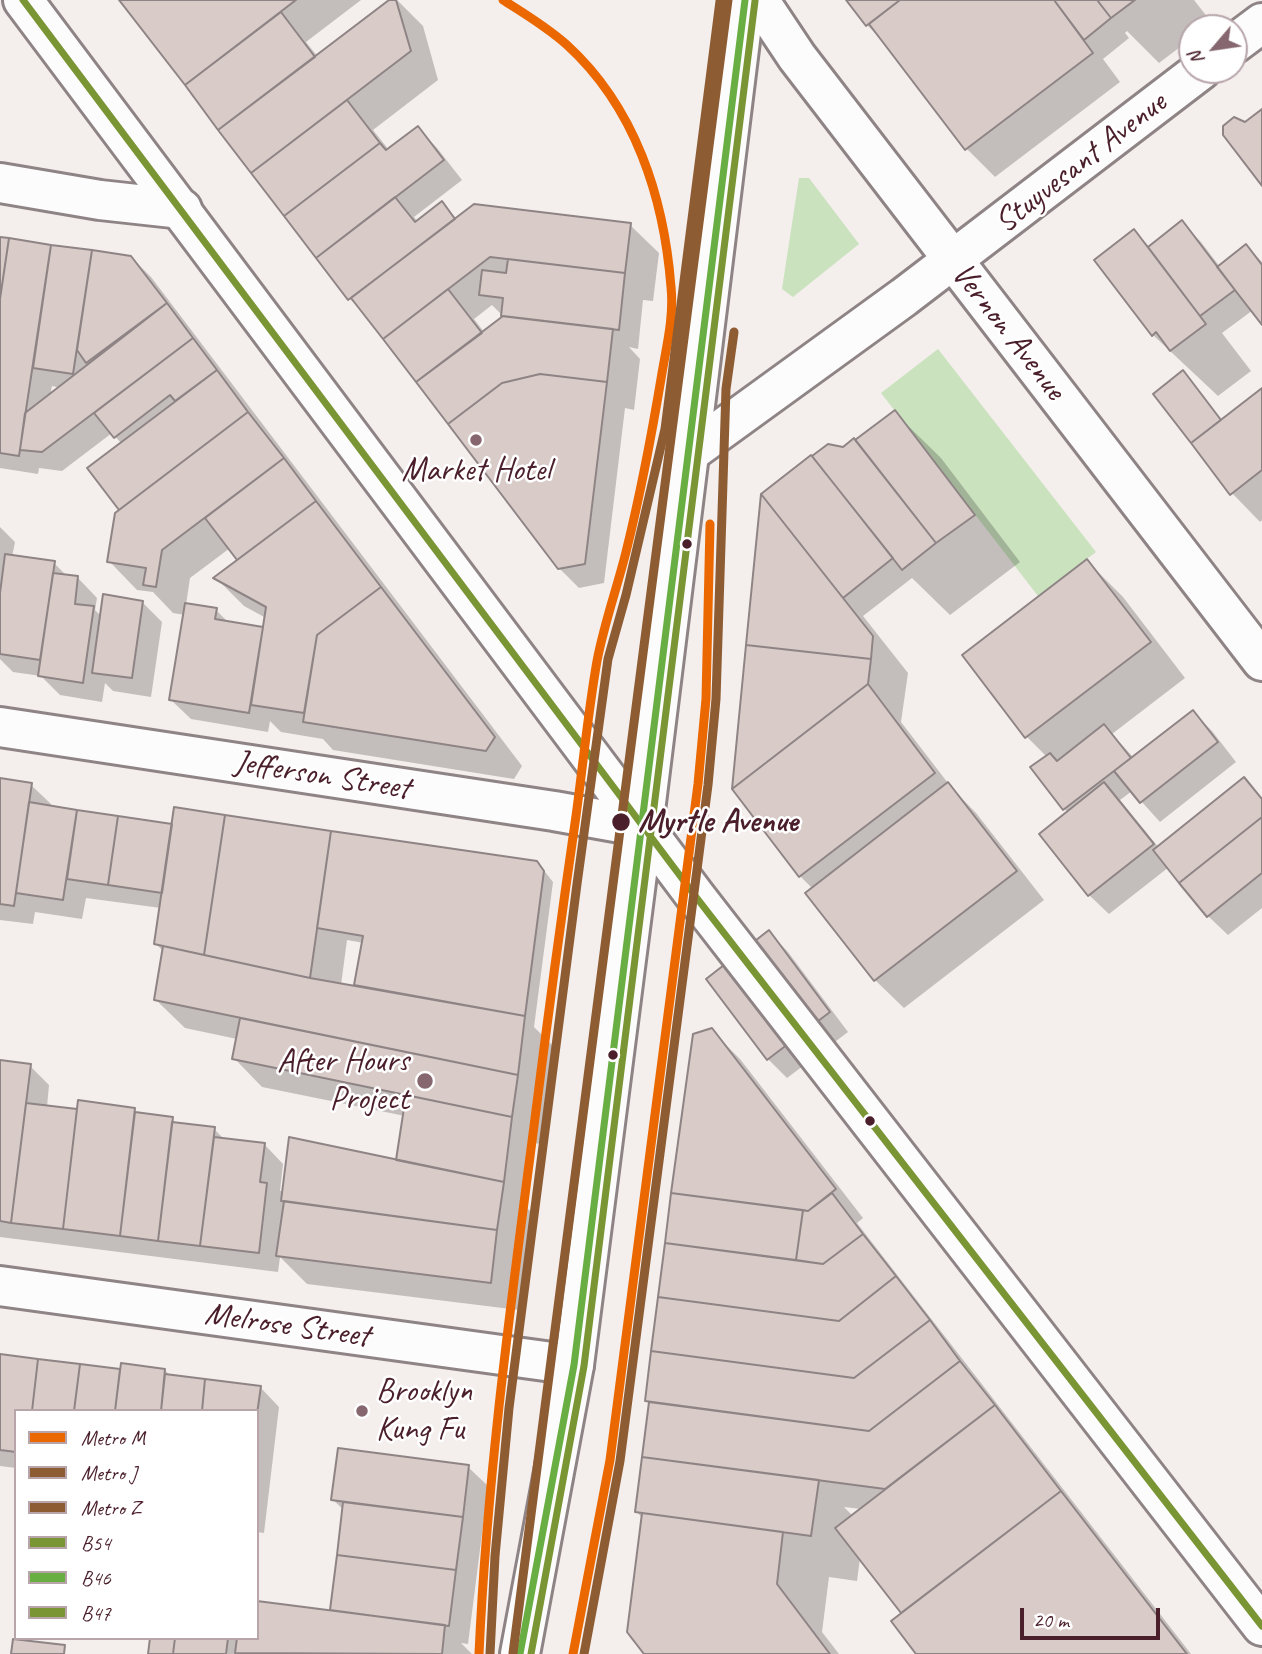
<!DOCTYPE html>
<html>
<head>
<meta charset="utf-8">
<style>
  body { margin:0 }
  #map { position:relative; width:1262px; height:1654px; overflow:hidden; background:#f4eeec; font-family:Caveat,sans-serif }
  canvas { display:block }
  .legend { position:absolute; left:14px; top:1409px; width:245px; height:231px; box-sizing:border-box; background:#fff; border:2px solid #b7a5aa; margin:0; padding:9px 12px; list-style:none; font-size:21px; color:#4a1f2b }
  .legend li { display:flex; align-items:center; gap:14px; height:35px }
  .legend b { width:35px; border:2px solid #b7a5aa }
  .north { position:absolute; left:1178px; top:14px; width:70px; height:70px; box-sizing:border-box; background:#fff; border:2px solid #b7a5aa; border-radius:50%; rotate:241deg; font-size:19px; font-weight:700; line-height:28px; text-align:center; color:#4a1f2b }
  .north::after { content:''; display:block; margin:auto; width:24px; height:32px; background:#86676f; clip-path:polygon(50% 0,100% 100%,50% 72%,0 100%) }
  .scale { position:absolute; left:1020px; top:1608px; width:140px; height:32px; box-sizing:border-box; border:4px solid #4a1f2b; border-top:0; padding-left:9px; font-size:21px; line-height:24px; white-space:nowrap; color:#4a1f2b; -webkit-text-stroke:5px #fff; paint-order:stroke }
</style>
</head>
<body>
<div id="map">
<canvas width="1262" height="1654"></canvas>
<ul class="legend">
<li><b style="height:9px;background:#eb6800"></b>Metro M</li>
<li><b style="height:9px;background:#8e5c33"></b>Metro J</li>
<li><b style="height:9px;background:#8e5c33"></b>Metro Z</li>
<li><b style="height:9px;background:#799534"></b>B54</li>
<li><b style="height:9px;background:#69ae42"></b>B46</li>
<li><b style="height:9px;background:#799534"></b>B47</li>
</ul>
<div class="north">N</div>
<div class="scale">20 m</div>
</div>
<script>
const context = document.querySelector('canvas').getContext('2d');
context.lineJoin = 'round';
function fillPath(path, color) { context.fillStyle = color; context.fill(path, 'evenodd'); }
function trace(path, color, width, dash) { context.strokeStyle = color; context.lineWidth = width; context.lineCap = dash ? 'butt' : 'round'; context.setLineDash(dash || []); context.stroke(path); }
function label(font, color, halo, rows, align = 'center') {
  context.font = font + ' Caveat,sans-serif'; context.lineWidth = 5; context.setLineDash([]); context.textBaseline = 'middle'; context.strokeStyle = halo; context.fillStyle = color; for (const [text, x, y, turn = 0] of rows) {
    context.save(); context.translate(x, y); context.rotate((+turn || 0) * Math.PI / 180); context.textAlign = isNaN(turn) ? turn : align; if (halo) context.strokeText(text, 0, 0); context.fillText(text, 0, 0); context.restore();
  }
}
fillPath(new Path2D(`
  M799,178h10l50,66 -66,53 -11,-8z
  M938,349l158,203 -58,44 -157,-203z`), '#cae2be');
fillPath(new Path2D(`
  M121,0h240l-55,42 12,15 74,-57h5l26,26 15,54 -65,50 16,20 29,-22 19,20 25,32 -48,37 4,5 24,-18 15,15 173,6 29,28 -6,48 -10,-1 -5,49 -9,-2 11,12 -6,51 -9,-2 -21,175 -25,5 -20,-20 -190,-250 -19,-19zM492,305l12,12 -20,15 -10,-13z
  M848,0h346l18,23 -7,5h-13v10l-33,25 -32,-32 -2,2 4,5 -26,21 17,23 -125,95 -28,-28 -79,-103 -21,-21z
  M1182,223l19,19 19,25 26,-21 16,16v60l-9,-12 -31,23 29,38 -33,25 -65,-61 -19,-103 16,15z
  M0,238l131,19 20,20 371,489 -8,13 -181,-29 -10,-11 -42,-7 -11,-11 -2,11 -77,-13 -20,-19 14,-85 -12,-2 -20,-21 -16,-2 -28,-29 12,-51 1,-66 -10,-11 -50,38 -23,-3 -1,6 -38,-6zM52,386l9,2 -11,8zM230,548l9,12 -23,18 28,28 22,12 -2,13 -35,-8 -13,-13 -30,-5 4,-27z
  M1192,382l30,39 40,-30v129l-2,2 -28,-29z
  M894,412l47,46 79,104 -70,53 -38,-37 -49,38 45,57 -7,49 50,65 25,26 68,87 -140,108 -29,-28 -67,-87 5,-4 -13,-13 12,-418 17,-12 14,3 13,-7z
  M0,527l15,15 -3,15 42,6 14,14 10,1 19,20 -2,12 6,6 41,-14 20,20 -11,75 -38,-6 -8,-8 -3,19 -42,-7 -19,-19 -28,-4 -13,-13z
  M1087,561l36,36 62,81 -73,56 22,24 59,-46 19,19 24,31 -76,60 -28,-31 -12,9 39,48 85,-68 18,18v110l-34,27 -20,-19 -39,-49 -60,47 -20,-19 -21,-82 -35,-45 14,-11 -20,-20 -63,-82z
  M480,580l19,19 66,90 -23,15z
  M0,780l31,5 20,19 -1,4 123,18 363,37 10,10 7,9 -19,145 19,19 -13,98 -10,-2 -8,61 9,9 -12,98 -212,-26 -27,-27 -2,15 -278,-35v-175l30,4 19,19 -2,22 32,4 55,-2 6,6 32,4 5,5 37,5 11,11 39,4 19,20 -3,27 118,-29 7,-46 -143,-29 -28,-29 3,-19 -52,-11 -29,-28 8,-48 -8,-8 5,-36 -75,-10 -4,21 -47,-7 -2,12 -33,-4zM347,940l17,3 -8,42 4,3 -19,-3z
  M769,932l19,20 60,80 -61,46 -19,-19 -14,-115z
  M711,1030l29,29 123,159 -6,5 334,431h-273l-15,-40 -43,-56 -3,23 -28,-4 -7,55 17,22h-193l-3,-135 -6,-7 14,-107 -4,-4 26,-208zM844,1507l17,2 -8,7z
  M0,1356l121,15 44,-1 6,7 89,10 19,20 -15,126 -7,-1v-121h-241v57l-16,-2z
  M468,1467l20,19 -20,158 -7,-1 11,11h-322l2,-16h105l78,-25 -3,-3 12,-100 -11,-10z`), '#0003');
const building = new Path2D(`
  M119,0h177l-111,85z
  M389,0h7l15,51 -160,122 -33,-43z
  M846,0h54l-34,26z
  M900,0h154l39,53 -128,97 -96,-126z
  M1054,0h43l14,18 -27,22z
  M1097,0h38l-24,18z
  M281,12l34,45 -97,73 -33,-45z
  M347,100l33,43 -96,73 -33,-43z
  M1262,109v77l-39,-51v-9l11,-9 11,5z
  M418,126l26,34 -128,98 -32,-42 96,-73 6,7z
  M395,197l20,25 27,-21 13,18 -107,81 -32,-42z
  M474,204l157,19 -6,50 -135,-16 -107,82 -32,-41z
  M1182,220l53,70 -35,26 -52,-69z
  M1134,229l72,95 -36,27 -14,-19 -4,4 -58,-76z
  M0,237l9,1 -9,61z
  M9,238l42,7 -32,211 -19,-3v-154z
  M1246,244l16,21v60l-45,-58z
  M51,245l41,5 -19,124 -40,-6z
  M92,250l39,6 36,47 -81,60 -9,-13z
  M508,259l117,14 -6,57 -118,-14 2,-18 -24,-3 3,-25 24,3z
  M448,289l34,44 -66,49 -33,-43z
  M167,303l26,35 -151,114 -22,-2 5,-37z
  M503,316l110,13 -6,53 -67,-8 -38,9 -54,41 -32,-42z
  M193,338l24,32 -42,31 -5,-6 -56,43 -20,-25z
  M217,370l31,42 -129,98 -32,-42z
  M1183,370l38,50 -30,23 -38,-49z
  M540,374l67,8 -22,182 -27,5 -110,-145 54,-41z
  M1262,388v82l-32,25 -39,-52z
  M895,410l80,105 -39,28 -81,-103z
  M248,412l36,46 -122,92 -6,37 -13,-2 3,-17 -39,-6 8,-49z
  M854,438l82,105 -34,27 -90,-114 16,-12 15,3z
  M811,455l82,103 -50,40 -82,-104z
  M284,458l32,43 -79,59 -32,-42z
  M761,494l112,142 -2,23 -125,-14z
  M316,501l65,86 -64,48 -13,78 -53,-8 15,-98 -53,-29z
  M5,554l50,7 -15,99 -40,-6v-61z
  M1087,559l64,83 -126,96 -63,-83z
  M53,573l25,3 -3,28 19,2 -11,77 -45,-7z
  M381,587l114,150 -9,14 -183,-29 14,-87z
  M103,594l40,7 -11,77 -40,-5z
  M185,603l32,5 -2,11 48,8 -14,86 -80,-13z
  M746,645l125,14 -3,25 -136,105z
  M868,684l67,89 -136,104 -67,-88z
  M1193,710l25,32 -78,61 -26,-32z
  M1104,724l27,34 -68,52 -33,-43 20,-14 7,8z
  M1244,777l18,22v18l-83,66 -26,-33z
  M0,778l32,5 -18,123 -14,-2z
  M948,782l69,89 -143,110 -69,-88z
  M1104,782l50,62 -66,52 -49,-62z
  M29,802l48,8 -14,90 -47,-7z
  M174,807l51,8 -21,140 -50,-11z
  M77,810l41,6 -10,69 -41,-6z
  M225,815l106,16 -21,147 -106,-23z
  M118,816l54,8 -10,69 -54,-8z
  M1262,817v56l-55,44 -28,-34z
  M331,831l206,30 7,10 -19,145 -171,-31 9,-49 -46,-8z
  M769,930l61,82 -63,48 -61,-81z
  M163,946l147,32 215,38 -7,59 -364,-75z
  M240,1018l278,57 -6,42 -280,-58z
  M712,1028l124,161 -28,22 -137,-18 22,-159z
  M0,1060l31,4 -20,159 -11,-2z
  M406,1095l106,22 -8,65 -108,-22z
  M78,1100l57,8 -15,128 -57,-7z
  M26,1103l51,6 -14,120 -52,-6z
  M135,1112l38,5 -15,124 -38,-5z
  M172,1122l43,5 -15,119 -42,-5z
  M214,1137l51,6 -5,39 7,1 -8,70 -59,-7z
  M289,1137l215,45 -7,48 -216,-29z
  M671,1193l132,17 -7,50 -131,-17z
  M832,1193l31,41 -40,30 -27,-4 7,-50 5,1z
  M284,1201l213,29 -6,53 -215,-27z
  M863,1234l33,42 -57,45 -181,-24 7,-54 158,21z
  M896,1276l34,44 -76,58 -203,-27 7,-54 181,24z
  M930,1320l30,41 -91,70 -224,-30 6,-50 203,27z
  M0,1354l38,5 -6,52h-16v41l-16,-2z
  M38,1359l42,5 -6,47h-42z
  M960,1361l35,44 -110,84 -243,-32 7,-55 220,29z
  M121,1363l44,6 -4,42h-46z
  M80,1364l40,5 -5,42h-41z
  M165,1374l40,5 -3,32h-41z
  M205,1379l56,7 -4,28v-3h-55z
  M995,1405l66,86 -160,122 -66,-85z
  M338,1448l131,17 -6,52 -132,-17z
  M642,1457l177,23 -8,56 -176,-24z
  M1061,1491l126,163h-271l-25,-33z
  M343,1502l120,15 -7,53 -119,-15z
  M642,1513l141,19 -6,52 53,70h-186l-17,-22z
  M337,1555l119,15 -7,56 -119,-16z
  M257,1601l188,24 -3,29 -207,-1 2,-15h20z
  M150,1638h25l-2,16h-25z
  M175,1638h53l-2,16h-53z
  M13,1639l52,6 -1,9h-53z`);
fillPath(building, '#d9ccc8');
trace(building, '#8f8485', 2);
const street = new Path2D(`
  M759,0l38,57 465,604
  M1234,44l28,-21
  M0,183l100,17 82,9
  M689,453l215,-156 297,-227
  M0,727l554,84 89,16
  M0,1286l574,79`);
const primary = new Path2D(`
  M23,0l673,897 566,729
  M520,1654l54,-289 69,-538 102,-827`);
trace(street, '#8f8485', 44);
trace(primary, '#8f8485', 44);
trace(street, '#fdfcfc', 38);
trace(primary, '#fdfcfc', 38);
trace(new Path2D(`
  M23,0l673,897 566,729`), '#799534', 7);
trace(new Path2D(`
  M520,1654l54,-289 171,-1365`), '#69ae42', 7);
trace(new Path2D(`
  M531,1654l53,-288 171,-1365`), '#799534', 7);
trace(new Path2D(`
  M479,1654c8,-177 32,-352 55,-528 13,-103 27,-207 42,-310 7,-51 12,-104 21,-155 7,-37 20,-73 29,-109 15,-60 26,-119 36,-179 5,-29 12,-57 9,-86 -7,-90 -36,-180 -104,-242 -20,-18 -42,-31 -64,-45
  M573,1654l37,-194 88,-676 8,-85 4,-175`), '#eb6800', 9);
trace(new Path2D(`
  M490,1654l5,-98 14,-148 68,-524 31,-225 18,-64 39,-166 55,-428
  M584,1654l36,-193 88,-676 8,-86 10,-310 8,-57`), '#8e5c33', 9);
trace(new Path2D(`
  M513,1653l215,-1653`), '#8e5c33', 9);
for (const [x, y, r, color] of [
  [476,440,7,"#86676f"],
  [687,544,6,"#4a1f2b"],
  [621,822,10,"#4a1f2b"],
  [613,1055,6,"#4a1f2b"],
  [425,1081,9,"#86676f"],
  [870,1121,6,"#4a1f2b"],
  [362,1411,7,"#86676f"]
]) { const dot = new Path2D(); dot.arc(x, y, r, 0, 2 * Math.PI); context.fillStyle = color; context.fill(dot); trace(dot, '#fff', 2.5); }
label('33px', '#4a1f2b', '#fff', [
  ["Stuyvesant Avenue",1081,163,-38],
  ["Vernon Avenue",1008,332,52],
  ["Jefferson Street",322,776,9],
  ["Melrose Street",287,1326,8]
]);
label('33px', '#4a1f2b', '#fff', [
  ["Market Hotel",476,471],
  ["After Hours",409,1062,"right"],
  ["Project",409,1100,"right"],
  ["Brooklyn",376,1392,"left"],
  ["Kung Fu",376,1430,"left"]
]);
label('bold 33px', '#4a1f2b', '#fff', [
  ["Myrtle Avenue",638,822]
], 'left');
</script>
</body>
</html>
